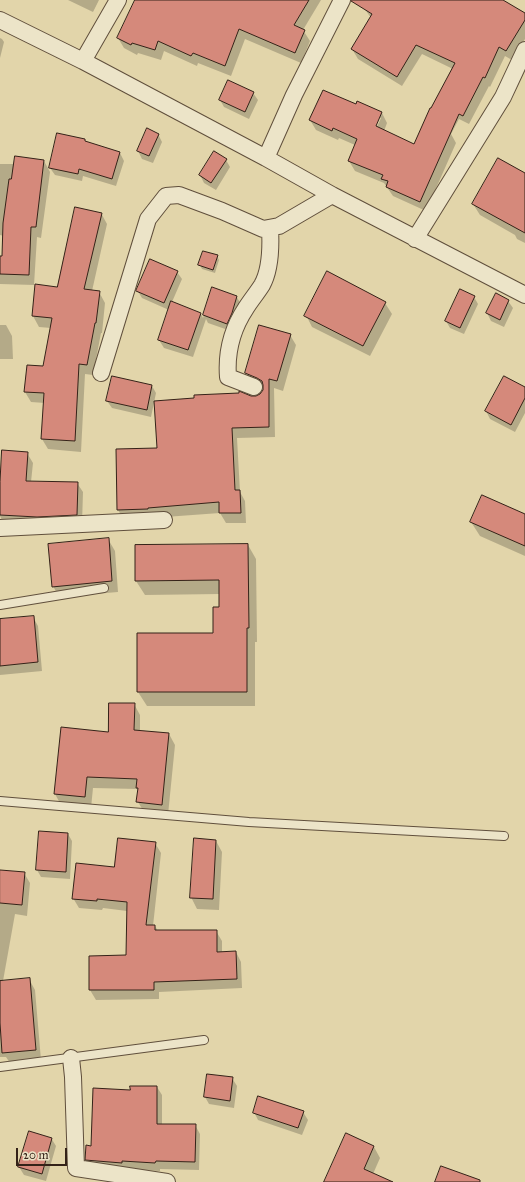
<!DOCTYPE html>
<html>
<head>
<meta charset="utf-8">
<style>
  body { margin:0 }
  #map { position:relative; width:525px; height:1182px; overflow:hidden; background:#e2d5aa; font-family:"IM FELL Great Primer",serif }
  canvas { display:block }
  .scale { position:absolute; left:16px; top:1148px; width:51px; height:18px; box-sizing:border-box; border:2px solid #342218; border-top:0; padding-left:5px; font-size:12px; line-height:14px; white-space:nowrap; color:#342218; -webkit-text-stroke:3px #ece4c8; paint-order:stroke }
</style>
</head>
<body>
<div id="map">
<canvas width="525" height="1182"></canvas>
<div class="scale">20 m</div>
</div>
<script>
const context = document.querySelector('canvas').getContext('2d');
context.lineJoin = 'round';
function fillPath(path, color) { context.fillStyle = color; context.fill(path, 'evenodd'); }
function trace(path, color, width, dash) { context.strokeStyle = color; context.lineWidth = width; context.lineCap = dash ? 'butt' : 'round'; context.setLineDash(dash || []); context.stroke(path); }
fillPath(new Path2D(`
  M68,0h31l-6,12z
  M136,0h185l-18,30 7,11 -9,22 -56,-24 -14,37 -33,-13 -1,3 -33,-15 -3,9 -23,-7 -1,2 -13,-7 -6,-10z
  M368,0h133l24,14v25l-13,21 -7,-4 -15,31 -1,-1 -20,38 -10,-5 -8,15 5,9 -30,68 -33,-15 -9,-13 -29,-12 -6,-10 6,-16 -16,-7 -1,2 -22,-10 -6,-10 46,-14 2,-4 24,11 5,10 -3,8 30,14 39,-76 -31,-15 -20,32 -44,-27 -6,-10 19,-31 -7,-10zM379,118h2l-6,13 -2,-1z
  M0,38l2,1 2,3 -4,16z
  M253,93l5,7 -9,19 -25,-12 -4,-7z
  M158,134l4,8 -9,21 -11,-4 -4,-8z
  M84,140l2,2 34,11 4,8 -8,25 -33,-10 -1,5 -27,-6 -5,-7z
  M226,160l4,7 -14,23 -12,-7 -4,-8z
  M44,161l6,11 -9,66 -4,-1 -3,48 -34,-1v-27h3l1,-21 -4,-1v-71h14z
  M525,174v69l-8,-4 -2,-4 -35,-20 -7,-11z
  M101,213l6,11 -15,67 7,1 6,11 -3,30h-1l-8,42 -8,-1 -4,78 -33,-3 -6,-10 3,-36 -14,-1 -6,-10 19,-25 7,-39 -12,-1 -6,-11 25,-28z
  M217,256l2,4 -4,13 -13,-4 -2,-4z
  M177,272l5,7 -10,23 29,12 2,4 10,-29 23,7 5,8 -10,27 -23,-8 -2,-4 -13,38 -29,-9 -5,-8 10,-30 -27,-12 -5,-8z
  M474,297l4,7 -14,30 -14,-6 -4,-7z
  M508,301l5,7 -9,19 -13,-6 -4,-8z
  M385,303l7,11 -22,42 -58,-29 -6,-12z
  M0,325h6l6,11 1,23h-13z
  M290,335l6,10 -13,46 -9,-3 1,49 -38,1 3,54 5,9 1,22h-20l-6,-10 -96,7 -6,-10 40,-61 93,-52 9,-2 4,-7 -12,-5 -6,-10z
  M152,386l4,7 -5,24 -39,-9 -5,-7z
  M525,389v24l-10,19 -25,-13 -4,-8z
  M27,453l6,10 -2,19 46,1 6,9 -1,32h-78l-4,-8v-20z
  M525,515v41l-45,-20 -9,-14z
  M108,539l7,12 3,41 -59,5 -6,-11z
  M248,545l8,14 1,83h-2v64h-108l-9,-14 76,-58 6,-26v-14l-75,1 -9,-14z
  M33,617l5,9 4,45 -42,4v-55z
  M134,704l6,11v16l29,3 6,11 -7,70 -24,-3 -6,-10 1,-11 -2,-2 -44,-1 -2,20 -30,-3 -6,-11z
  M68,834l4,7 -2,38 -29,-2 -4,-7z
  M216,841l6,11 -3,58 -22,-1 -6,-12z
  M155,843l6,10 -8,73h2l3,5h58l6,10v12l14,-1 5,10 1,26 -83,4v7l-63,1 -6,-10v-33l37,-1v-45l-24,-3 -1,2 -23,-2 -6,-10 42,-30z
  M0,871l24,2 6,10 -3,33 -12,-2 -12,67 26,-2 6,11 6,70 -31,3 -4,-6h-6z
  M232,1078l5,8 -3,22 -25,-4 -4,-7z
  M157,1087l5,8v30h33l5,9 -1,36 -39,-1v2l-69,-3 -5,-8 6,-13 39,-56z
  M254,1112h49l5,8 -6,15 -44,-15z
  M51,1138l5,8 -10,35 -22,-6 -5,-8z
  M374,1147l6,11 -7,16 17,8h-65z`), '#0003');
const building = new Path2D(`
  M135,0h174l-15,25 11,5 -10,23 -56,-24 -14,37 -32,-13 -2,3 -33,-15 -3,9 -23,-7 -1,2 -14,-7z
  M351,0h152l22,13v7l-19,31 -7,-4 -14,31 -2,-1 -20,39 -4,-2 -39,88 -34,-15 2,-6 -7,-2 2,-4 -35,-14 9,-22 -24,-11 -1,3 -23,-11 14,-30 33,14 1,-3 25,11 -6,14 38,18 16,-36h1l24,-45 -39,-18 -19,32 -46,-28 21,-35 -21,-13z
  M228,80l26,12 -9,20 -26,-12z
  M147,128l12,6 -10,22 -12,-5z
  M57,133l28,6v2l35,11 -8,27 -33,-10 -1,5 -29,-6z
  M214,151l13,8 -16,24 -12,-8z
  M15,156l29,4 -8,67h-5l-2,48 -29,-1v-18h2l1,-33 6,-44h2z
  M498,158l27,15v60l-53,-29z
  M75,207l27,6 -18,76 16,2 -4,32h-1l-8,42 -8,-1 -4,77 -34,-2 3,-46 -20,-1 3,-27 16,1 9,-48 -20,-2 3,-32 22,3z
  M203,251l15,4 -5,15 -15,-5z
  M150,259l28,12 -14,32 -28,-12z
  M327,271l59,31 -23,44 -59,-30z
  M212,287l25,9 -5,17 -5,11 -24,-9z
  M460,289l15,7 -15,32 -15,-7z
  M496,293l13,7 -9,20 -14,-7z
  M171,301l30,12 -13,37 -30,-10z
  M259,325l32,9 -14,47 -8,-2v48l-37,1 3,62h5l1,23h-22v-11l-71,6v1l-31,1 -1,-61 41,-1 -3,-47 40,-3v-3l45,-2v-2l12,5h5l4,-2 3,-4v-5l-1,-4 -5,-3 -12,-5z
  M112,376l40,9 -5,25 -41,-9z
  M504,376l21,11v11l-14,27 -26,-14z
  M2,450l26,2 -2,29 52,1 -1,33 -40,2 -37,-2v-33z
  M482,495l43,19v32l-55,-24z
  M109,538l3,43 -60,6 -4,-43z
  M248,544l1,84h-2v64h-110v-59h76v-26h6v-27l-84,1v-36z
  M34,616l4,46 -38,4v-47z
  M109,703h26l-1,27 35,3 -7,72 -26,-3 2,-14h-2l1,-9 -50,-2 -2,20 -31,-3 7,-67 47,5z
  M39,831l29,2 -2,39 -30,-2z
  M118,838l38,4 -10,83h9v5h62v22l19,-1 1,28 -83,3v8h-65v-34l37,-1 1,-53 -30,-3v2l-25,-2 4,-36 38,4z
  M194,838l22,2 -3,59 -23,-1z
  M0,870l25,2 -3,33 -22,-2z
  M30,978l6,72 -34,3 -2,-30v-42z
  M207,1074l26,3 -3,24 -26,-4z
  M130,1086h27v38h39l-1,38 -39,-1 -1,2 -33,-2v2l-37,-3 1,-15 5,1 2,-58 37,2z
  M258,1096l46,15 -6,17 -45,-15z
  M29,1131l23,7 -10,36 -24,-7z
  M346,1133l28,13 -10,23 29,13h-69z
  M441,1166l39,14v2h-45z`);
fillPath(building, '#d5897b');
trace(building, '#342218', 1);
const lane = new Path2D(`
  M0,605l104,-17
  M0,801l249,21 255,14
  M0,1067l204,-27`);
const street = new Path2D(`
  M0,20l83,41 183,97 66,37 193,100
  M83,61l35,-61
  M266,158l28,-63 48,-95
  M415,239l88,-142 22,-47
  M101,373l47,-154 18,-23 13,-1 43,16 41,18 16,-3 53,-31
  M254,387l-26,-10c-2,-26 4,-48 18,-69 5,-8 11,-15 16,-23 9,-16 9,-39 8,-57
  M0,528l164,-8
  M71,1058l2,19 3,91 91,14`);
trace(lane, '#604f3c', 10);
trace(street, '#604f3c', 18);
trace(lane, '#ece4c8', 8);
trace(street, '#ece4c8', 16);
</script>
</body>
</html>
